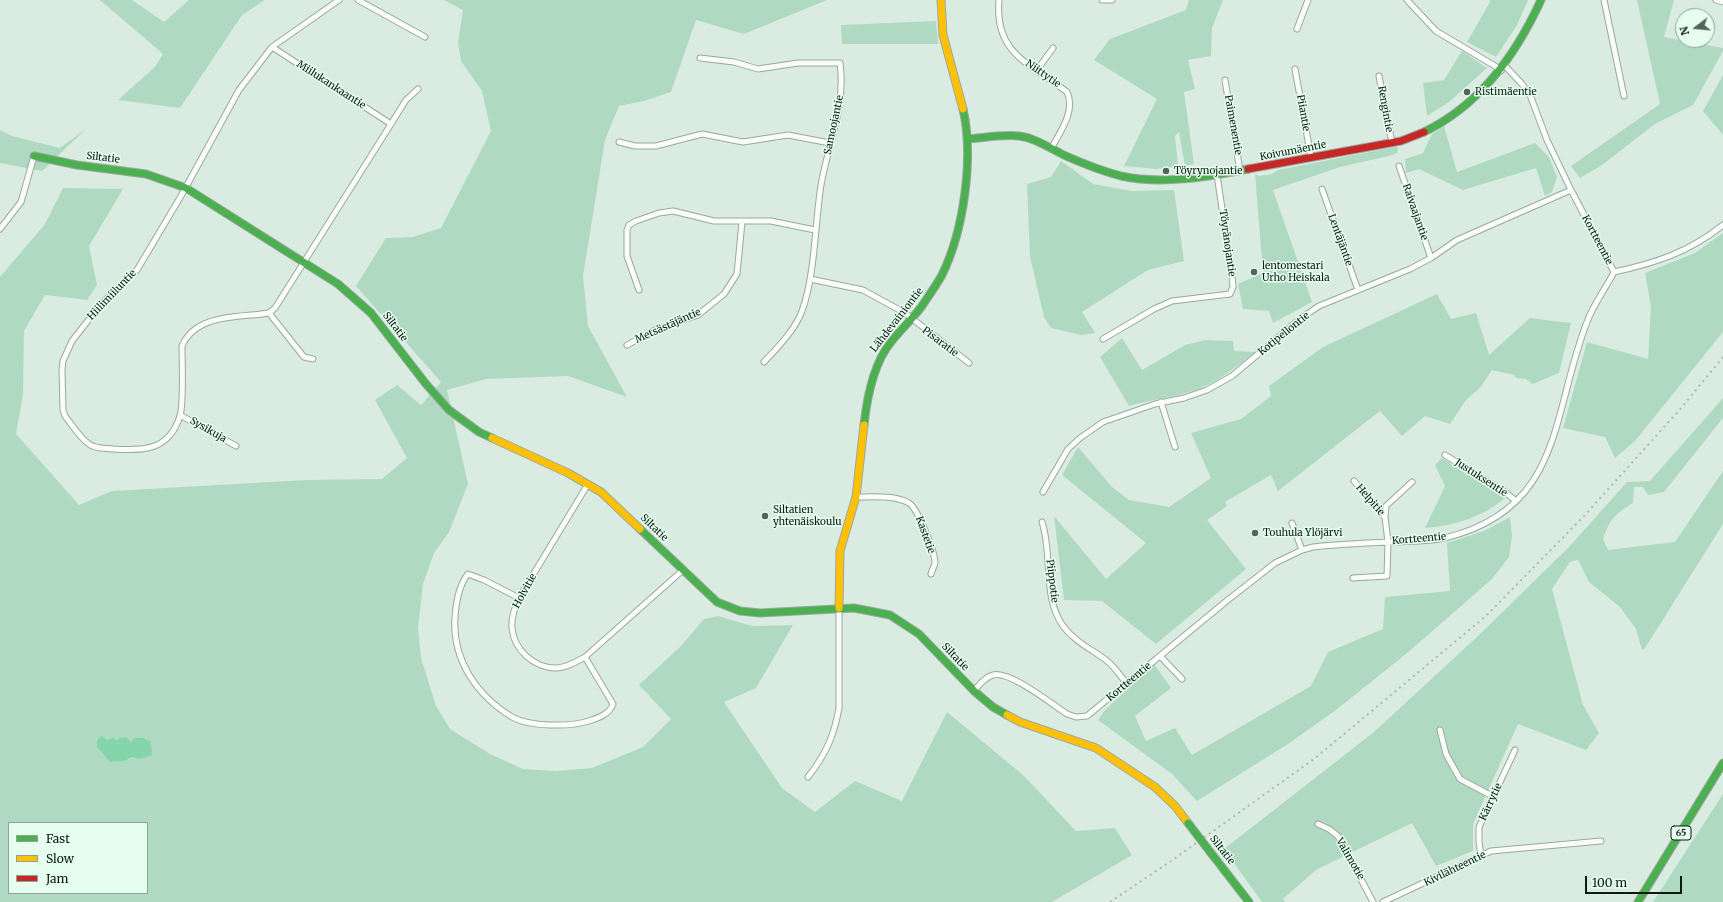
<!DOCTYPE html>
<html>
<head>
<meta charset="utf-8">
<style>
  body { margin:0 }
  #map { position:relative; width:1723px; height:902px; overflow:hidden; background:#daece1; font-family:Merriweather,serif }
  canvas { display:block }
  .legend { position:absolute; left:8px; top:822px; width:140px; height:72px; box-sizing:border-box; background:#e5feee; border:1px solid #8fa296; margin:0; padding:5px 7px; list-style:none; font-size:12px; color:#0d1912 }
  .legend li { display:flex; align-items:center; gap:8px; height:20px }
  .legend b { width:20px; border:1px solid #8fa296 }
  .north { position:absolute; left:1675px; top:8px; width:40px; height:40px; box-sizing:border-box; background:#e5feee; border:1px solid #8fa296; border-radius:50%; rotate:254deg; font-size:11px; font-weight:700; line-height:16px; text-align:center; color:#0d1912 }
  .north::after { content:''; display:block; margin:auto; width:14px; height:18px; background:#55635a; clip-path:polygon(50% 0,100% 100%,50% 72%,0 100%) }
  .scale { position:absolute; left:1585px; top:876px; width:97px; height:18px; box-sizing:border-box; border:2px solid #0d1912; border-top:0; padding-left:5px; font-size:12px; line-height:14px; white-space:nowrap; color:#0d1912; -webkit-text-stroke:3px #e5feee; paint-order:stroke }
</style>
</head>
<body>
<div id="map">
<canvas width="1723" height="902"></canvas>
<ul class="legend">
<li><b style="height:5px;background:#4caf50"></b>Fast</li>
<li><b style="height:5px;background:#ffc107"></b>Slow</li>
<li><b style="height:5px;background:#c62828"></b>Jam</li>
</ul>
<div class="north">N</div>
<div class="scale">100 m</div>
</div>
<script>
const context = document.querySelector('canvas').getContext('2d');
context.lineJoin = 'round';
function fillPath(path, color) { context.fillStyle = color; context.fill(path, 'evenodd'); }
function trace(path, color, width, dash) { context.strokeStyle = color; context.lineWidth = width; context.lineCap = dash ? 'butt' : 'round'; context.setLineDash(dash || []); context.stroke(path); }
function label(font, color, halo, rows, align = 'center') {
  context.font = font + ' Merriweather,serif'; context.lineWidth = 3; context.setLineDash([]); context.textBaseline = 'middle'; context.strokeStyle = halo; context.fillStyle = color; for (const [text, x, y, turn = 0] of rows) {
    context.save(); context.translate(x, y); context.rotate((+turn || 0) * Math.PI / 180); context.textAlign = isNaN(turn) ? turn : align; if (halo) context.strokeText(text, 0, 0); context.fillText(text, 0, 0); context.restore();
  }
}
fillPath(new Path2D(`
  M100,0h32l32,22 25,-22h76l-23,15 -62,93 -62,-8 37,-33 8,-13z
  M444,0h383l-83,34 -48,-14 -25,72 -27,9 -25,5 -14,34 -22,136 5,50 39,71 -59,-21 -82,3 -39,11 21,94 -19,48 -15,21 -11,31 -5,44 3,30 15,48 14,23 40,25 33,15 33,2 36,-3 51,-21 28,-28 -32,-34 42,-39 23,-27 14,-3 34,10 41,-1 -37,63 -32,14 58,86 33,24 40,-31 47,20 45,-89 76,63 53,56 39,-3 17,27 -80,47h-1052v-625l45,-53 18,-36 60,1 -34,57 8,39 -10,15 -42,-5 -21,36 -1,63 -7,40 63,71 33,-14 194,-11 76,-1 25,-21 -32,-58 22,-15 24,20 20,-23 -85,-96 30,-48 27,-1 28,-9 50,-97 -9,-40 -21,-30 -3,-19 5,-32zM102,735l5,5c6,-2 19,-1 24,2l13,-4 7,4 -20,17 -18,3 -14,-22zM9,823h138v70h-138z
  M1189,0h34l-11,28 -1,28 -23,4 7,29 -11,3 10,72 -9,2 -6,-34 -4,4 3,30 -21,3 -33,-3 33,-67 -63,-39 16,-21 76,-29z
  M1490,0h38l-11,25 -21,32 -29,-15 23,-40z
  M1637,0h37l-10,37 59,11v3l-30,54 -38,19 -53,41 -22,13 -9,-12 89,-62z
  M936,21l2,23h-96l-1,-19z
  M1462,51l25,17 -38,34 -22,14 -4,-33 21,-3z
  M1723,75v60l-20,-24z
  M1444,126l13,46 78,-29 14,14 8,20 -5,15 -7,4 -9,-28 -73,22 -44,-21 -13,4 -1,-14 18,-6 9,-19z
  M87,128l-45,43 -42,-8v-33l12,6 48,12z
  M1395,147l3,1 -1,5 -4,2 -53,12 -67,23 39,112 -39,21 -4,-12 -26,-2 -5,-25 25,-11 -8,-99 4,2 13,-2 6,-4z
  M1061,161l32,23 39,7 42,-1 10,71 -36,9 -66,42 13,21 -14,2 -30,-7 -7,-11 -14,-60 -3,-73 24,-7z
  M1723,233v99l-88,109 -20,17 -10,-21 -42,-9 24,-86 61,17 3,-52 -6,-34 50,-20z
  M1437,294l14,25 25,-6 13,42 41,-37 41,5 -12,50 -26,11 -7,-5 -10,-1 -2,-3 -22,-5 -12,18 -14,12 -16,24 -25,-8 -23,20 -22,-25 -102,80 -7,-16 -46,27 2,4 -20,14 39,49 -90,75 -54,-43 -38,-1 -10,-84 52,63 40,-36 -84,-68 16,-28 34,40 17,13 40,7 42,-29 -20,-45 50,-14 30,-23 -2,-10 54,-39z
  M1122,338l20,32 43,-25 20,-5 28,1 1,10 21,1c-20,16 -41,33 -66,40 -19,6 -40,8 -60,14l-29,-49z
  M1723,398v20l-59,74 -16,3 -5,-8h-9l-1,16c-18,11 -23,16 -30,36l5,11 67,-8 48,-71v53l-78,124 -3,2 -6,-21 -16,-22 -31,-25 -11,-22 -8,2 -18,27 31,116 16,28 -13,17 -68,-26 -45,100v27l-37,15 -24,-43 -96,47 -33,29 2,3h-23l-38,-53 150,-117 105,-97 91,-89 57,-64 23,-1z
  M1442,458l63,40c-22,19 -52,28 -80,30l20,-42 -10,-21z
  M1510,517l2,19 -3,21 -17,22 -86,75 -70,56 -48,34 -91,57 -25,-27 -74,-54 7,-10 49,-46 17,24 -36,28 11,25 29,-13 17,27 119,-69 17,-34 55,-23 2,-32 65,-6 -3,-48 37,-12z
  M1723,794v108h-70z`), '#afdac1');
fillPath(new Path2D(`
  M102,735l5,5 6,-2 4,2 2,-2 7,-1 5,5 4,-4h9l7,4 1,13 -13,4 -5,-2 -10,4 -14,1 -13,-15v-6z`), '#85d5ab');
const street = new Path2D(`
  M358,0l67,37
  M999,0c-5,54 32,64 68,92 9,19 -7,40 -16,57
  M1102,0h10
  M1407,0l29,31 59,35 6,5
  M1604,0l20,96
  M1716,0l7,2
  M1297,29l11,-29
  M272,47l119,77 -116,184 -6,5c-29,5 -73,0 -87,33 0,18 2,55 -2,70 -11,35 -37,35 -67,33 -8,-1 -18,0 -24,-5 -9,-6 -17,-19 -24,-28l-2,-6 -1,-40 1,-9 9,-20 29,-37 36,-34 44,-74 58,-106z
  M272,47l67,-47
  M700,58l34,4 24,7 40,-6h42c6,43 -12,81 -19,122 -6,38 -6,91 -19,126 -7,19 -24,36 -38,51
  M1505,66l17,18 8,11 17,45 24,50 43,82
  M1295,69l16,88
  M1037,70l16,-22
  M1379,76l13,67
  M1225,80l15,91
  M391,124l15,-24 12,-11
  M619,142l16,4h21l46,-12 41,8 45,-7 42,8
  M1399,166l32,92
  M1322,189l36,101
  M0,229l21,-27 13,-46
  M1614,272c42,-9 75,-20 109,-47
  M810,279l53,11 42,23 64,50
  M639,290l-12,-34v-26l2,-5 7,-4 23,-8 14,-2 41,10h57l44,9
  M269,313l35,44 9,2
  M1103,339l51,-30 18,-8 58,-7 3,-7 -1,-12 -15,-100
  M627,345l28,-15 43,-15 26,-21 13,-20 5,-52
  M1161,402l14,45
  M180,415l56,31
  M1445,455l60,37 11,9
  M588,484l-69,114c-4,10 -8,19 -7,30 2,22 22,40 44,40 10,0 20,-6 29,-11l98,-87
  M1043,492l25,-43 12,-11 23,-16 52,-18 29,-6 23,-8 25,-14 68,-57 19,-13 91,-37 21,-11 26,-18 114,-50
  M856,497c16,0 39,-2 53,6 9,6 25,47 26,59 0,3 -3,8 -4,12
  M1385,517l1,-11 26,-24
  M1042,522c11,33 0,74 21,104 11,15 28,23 43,34 8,6 14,15 20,23
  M1292,523l10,27
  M1353,578l34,-2 1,-34 -3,-25 -31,-36
  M519,598l-35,-18 -16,-6c-9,11 -12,29 -13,43 -3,42 21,78 57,100 18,10 58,10 77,4 9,-3 21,-7 24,-17l-28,-47
  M1160,656l22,23
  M974,691c5,-6 11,-14 19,-16 16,-5 59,29 74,39l9,3 11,-1 142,-117 46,-36 27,-13 11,-3c26,-3 52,-4 78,-5 18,-1 37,0 54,-4 119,-29 106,-124 142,-216 6,-17 19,-34 27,-50
  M1440,730l6,24 14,25 34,18
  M808,777c18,-23 26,-41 31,-69v-100
  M1318,824l11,5 9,7 35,66
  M1481,856l-2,-14v-15l36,-77
  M1383,902l108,-51 110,-10`);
const fast = new Path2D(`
  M1424,132c56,-27 92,-77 117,-132
  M967,139c16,-1 35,-5 52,-3 17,2 32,13 47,20 18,8 36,15 55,20 41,9 86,1 127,-7
  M34,156l43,9 69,9 40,14 152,96 33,29 55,71 23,26 30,22 13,6
  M864,425c3,-28 9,-61 27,-83 10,-13 24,-25 33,-39 6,-9 13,-19 18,-28 22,-45 32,-118 21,-166
  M640,529l77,73 23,9 20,2 94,-5 36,7 29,19 55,57 19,16 14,8
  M1211,853l38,49
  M1638,902l85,-139`);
const slow = new Path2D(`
  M941,0l2,35 20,74
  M492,438l76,35 33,19 39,37
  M839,608l1,-57 16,-54 8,-72
  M1007,715l13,7 76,26 59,39 20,19 13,17`);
const jam = new Path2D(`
  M1248,169l153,-28 23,-9`);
trace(street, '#9aa8a0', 7);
trace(fast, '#9aa8a0', 9);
trace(slow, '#9aa8a0', 9);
trace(jam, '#9aa8a0', 9);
trace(street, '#f9fcfa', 5);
trace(fast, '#4caf50', 7);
trace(slow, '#ffc107', 7);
trace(jam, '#c62828', 7);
trace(new Path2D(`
  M1110,902l64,-43 140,-100 172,-143 99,-101 97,-108 41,-50`), '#b1b6b3', 2, [2, 4]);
const fastBridge = new Path2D(`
  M1188,823l23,30`);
trace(fastBridge, '#9aa8a0', 9, []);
trace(fastBridge, '#4caf50', 7);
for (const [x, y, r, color] of [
  [1467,92,4,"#55635a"],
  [1166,171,4,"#55635a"],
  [1254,272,4,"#55635a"],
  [765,516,4,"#55635a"],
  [1255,533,4,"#55635a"]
]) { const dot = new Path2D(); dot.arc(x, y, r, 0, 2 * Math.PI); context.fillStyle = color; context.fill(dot); trace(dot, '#e5feee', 1.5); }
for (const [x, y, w] of [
  [1681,833,20]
]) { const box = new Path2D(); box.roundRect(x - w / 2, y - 7, w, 14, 3); context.fillStyle = '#e5feee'; context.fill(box); trace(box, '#0d1912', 1); }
label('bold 9px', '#0d1912', null, [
  ["65",1681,833]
]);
label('10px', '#0d1912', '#e5feee', [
  ["Niittytie",1043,74,35],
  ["Miilukankaantie",331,85,33],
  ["Rengintie",1385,109,80],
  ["Piiantie",1303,113,80],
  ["Samoojantie",834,125,-78],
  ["Paimenentie",1233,125,80],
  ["Koivumäentie",1293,151,-11],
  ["Siltatie",103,158,7],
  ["Raivaajantie",1415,212,71],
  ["Lentäjäntie",1340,240,70],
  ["Kortteentie",1597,240,62],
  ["Töyränojantie",1227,243,82],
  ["Hiilimiiluntie",112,295,-46],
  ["Lähdevainiontie",897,320,-52],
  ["Metsästäjäntie",668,326,-24],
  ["Siltatie",395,327,53],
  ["Kotipellontie",1284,334,-39],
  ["Pisaratie",940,342,37],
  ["Sysikuja",208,430,30],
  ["Justuksentie",1481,478,33],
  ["Helpitie",1370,500,49],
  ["Siltatie",654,528,44],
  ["Kastetie",925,535,70],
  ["Kortteentie",1419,539,-5],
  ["Piippotie",1052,581,83],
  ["Holvitie",525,591,-61],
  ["Siltatie",955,657,46],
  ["Kortteentie",1129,682,-40],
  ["Kärrytie",1491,802,-65],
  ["Siltatie",1222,850,52],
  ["Valimotie",1350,859,60],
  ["Kivilähteentie",1455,869,-26]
]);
label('10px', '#0d1912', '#e5feee', [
  ["Ristimäentie",1475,92],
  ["Töyrynojantie",1174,171],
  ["lentomestari",1262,266],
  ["Urho Heiskala",1262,278],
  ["Siltatien",773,510],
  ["yhtenäiskoulu",773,522],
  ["Touhula Ylöjärvi",1263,533]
], 'left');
</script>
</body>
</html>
